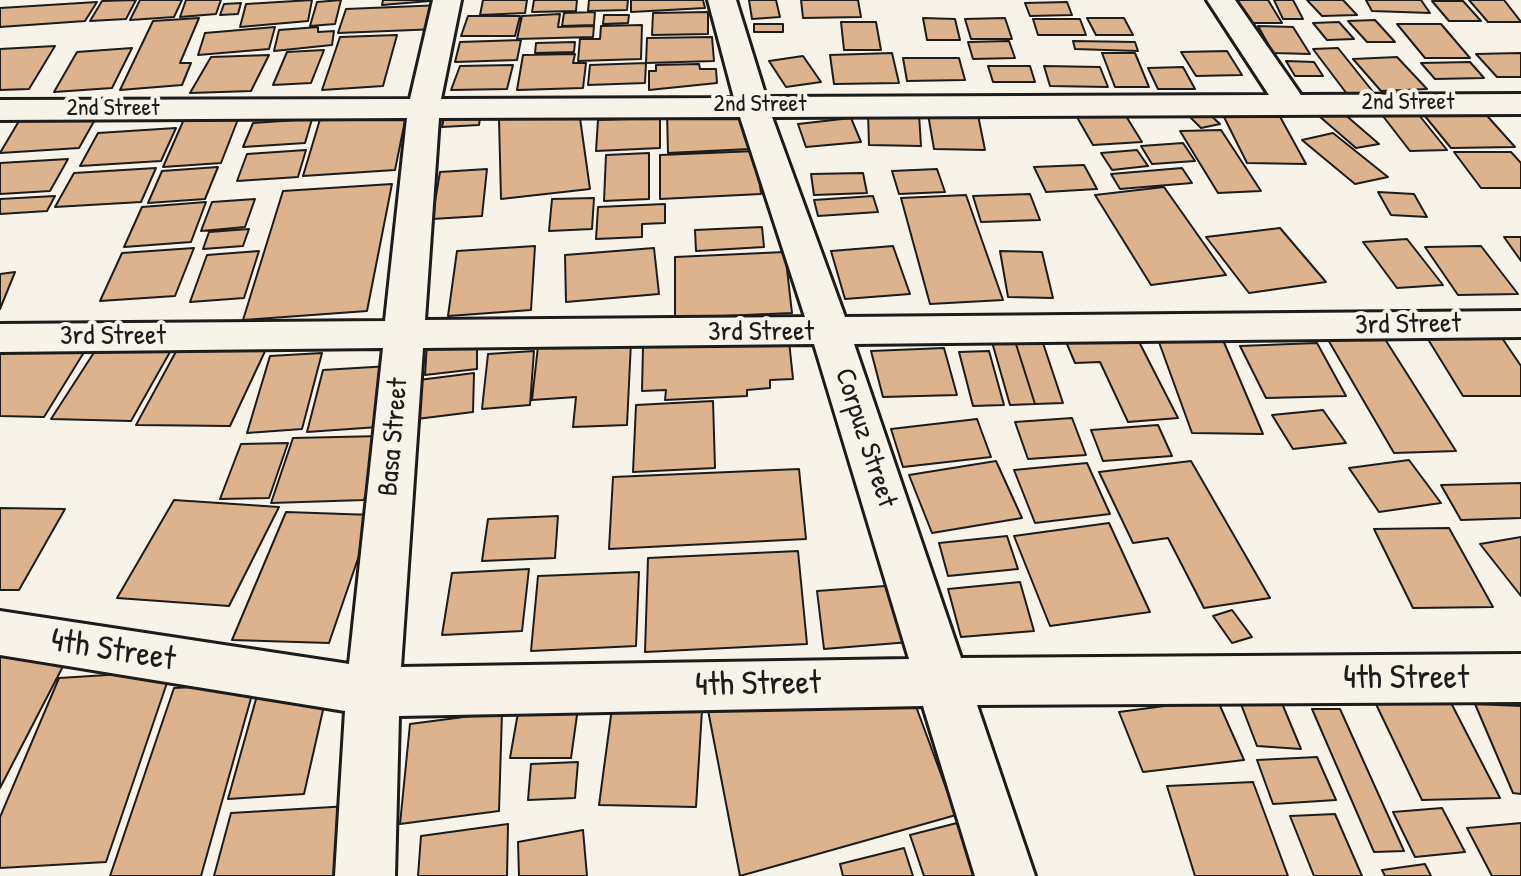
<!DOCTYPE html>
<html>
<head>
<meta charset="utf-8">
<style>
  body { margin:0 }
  canvas { display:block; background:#f7f3e8 }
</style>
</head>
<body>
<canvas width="1521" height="876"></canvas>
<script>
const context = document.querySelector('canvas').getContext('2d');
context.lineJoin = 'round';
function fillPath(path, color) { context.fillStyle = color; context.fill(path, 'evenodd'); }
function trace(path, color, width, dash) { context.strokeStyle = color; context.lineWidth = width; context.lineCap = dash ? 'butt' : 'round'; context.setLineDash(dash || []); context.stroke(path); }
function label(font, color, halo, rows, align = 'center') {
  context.font = font + ' "Patrick Hand",sans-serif'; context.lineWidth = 8; context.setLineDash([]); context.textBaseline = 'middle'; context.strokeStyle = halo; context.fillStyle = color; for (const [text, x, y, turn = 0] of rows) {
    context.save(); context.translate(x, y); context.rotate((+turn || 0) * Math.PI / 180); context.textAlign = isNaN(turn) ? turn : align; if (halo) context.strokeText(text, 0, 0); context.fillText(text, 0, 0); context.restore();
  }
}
const building = new Path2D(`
  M136,0l-10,19 -36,2 12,-20z
  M140,0h42l-8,17 -44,3z
  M186,0h35l-5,14 -36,3z
  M312,0l-4,21 -68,6 6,-23z
  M341,0l-6,24 -25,2 7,-24z
  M383,0h59l-60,5z
  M483,0h44l-2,13 -45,2z
  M534,0h43l-1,11 -44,1z
  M589,0h39l-1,10 -39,1z
  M631,0h72l2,8 -74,4z
  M749,0h27l4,17 -28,2z
  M801,0h57l3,17 -58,1z
  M1236,0h32l14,23h-33z
  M1274,0h19l10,19h-20z
  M1307,0h36l14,15 -35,1z
  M1366,0h55l9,13 -58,-2z
  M1469,0h35l17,22h-33z
  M1432,1h31l18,20h-32z
  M97,2l-12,19 -85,6v-19z
  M1067,2l5,13 -42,1 -5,-13z
  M241,3l-3,11 -18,1 4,-11z
  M443,5l-5,24 -100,4 8,-24z
  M595,12l-1,13 -32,1 2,-13z
  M708,12v22l-56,1 1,-22z
  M560,14l-2,13 36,-1 -1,11 -76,2 5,-23z
  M604,15h25l-1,8 -25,1z
  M468,16h52l-5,20h-54z
  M199,18l-19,45h11l-9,22 -62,5 33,-69z
  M923,18l32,1 5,21h-33z
  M1005,18l7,21h-41l-6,-20z
  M1087,18h37l9,17h-37z
  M1033,19h47l6,16h-48z
  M1375,20l20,22h-28l-19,-21z
  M841,22h35l5,28h-37z
  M1339,22l15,17 -27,1 -14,-17z
  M754,24h29v8h-29z
  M1397,24h44l29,34h-45z
  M642,25l-1,34 -63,2 2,-22h20l1,-13z
  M1258,26l35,1 17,27 -37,-1z
  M275,27l-6,22 -71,6 7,-22z
  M318,27v5l16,-1 -2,14 -58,6 5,-21z
  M397,35l-14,51 -61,4 18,-53z
  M712,37l2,24 -68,2 1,-25z
  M521,40l-4,20 -62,2 5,-20z
  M1009,41l6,17 -42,1 -5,-17z
  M1073,41l62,1 3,9 -63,-2z
  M575,42l-1,10 -39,1 1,-10z
  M55,46l-26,43 -29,1v-41z
  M132,48l-20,40 -58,4 23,-40z
  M1338,48l36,45 -27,1 -34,-45z
  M324,50l-13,33 -38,2 14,-33z
  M1227,51l15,24 -46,1 -15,-24z
  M892,53l7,30 -65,1 -4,-29z
  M1102,53h33l14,34h-34z
  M1521,53v24h-24l-21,-23z
  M575,54l-2,9h13l-3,25 -66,2 6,-35z
  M269,55l-18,36 -61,2 21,-36z
  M803,56l18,26 -35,5 -17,-26z
  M1397,57l30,32 -46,2 -28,-32z
  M903,58h56l6,22 -58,1z
  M1286,61l28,1 9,14h-28z
  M1470,62l14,16 -49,1 -14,-16z
  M646,63l-1,20 -57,2 2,-20z
  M699,64l1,5h16l1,14 -68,7v-19h7v-6z
  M513,65l-6,24 -56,1 9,-24z
  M988,66h42l5,16h-42z
  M1044,66l56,1 8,20 -58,-1z
  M1183,67l12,22h-37l-10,-21z
  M1121,108l21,34 -49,3 -19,-33z
  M1481,109l34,38 -64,1 -31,-38z
  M745,110l4,39 -81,4 -1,-40z
  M1415,110l32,40 -37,1 -31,-40z
  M407,111l-12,59 -92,6 18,-60z
  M481,111l-2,14 -37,2 3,-15z
  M579,111l11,78 -89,10 -2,-80z
  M1207,112l13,12 -19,4 -12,-12z
  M1342,112l37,32 -23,4 -37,-32z
  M868,113l51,1 2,32 -52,-1z
  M1222,113h56l28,51 -59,-1z
  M240,114l-19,49 -58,4 22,-50z
  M928,114l50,1 7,35 -51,-1z
  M97,116l-18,32 -79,5 19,-32z
  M660,118v30l-64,3 2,-31z
  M851,118l10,24 -55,5 -8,-23z
  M312,119l-7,24 -62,4 10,-24z
  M176,128l-15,33 -81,5 18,-33z
  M1221,130l40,61 -43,2 -38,-62z
  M1333,133l55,44 -33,7 -53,-44z
  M1183,143l12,18 -43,3 -11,-18z
  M306,150l-8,27 -61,4 10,-27z
  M1137,150l11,16 -36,4 -11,-17z
  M756,151l5,43 -101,5v-44z
  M1454,152h57l10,11v25h-40z
  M649,153v46l-45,2 2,-46z
  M68,159l-18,32 -50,3v-31z
  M1084,165l13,24 -51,3 -12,-25z
  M218,167l-13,32 -57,4 14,-32z
  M156,168l-15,34 -86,5 19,-34z
  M1182,168l10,15 -72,6 -9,-15z
  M487,169l-5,47 -50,3 8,-47z
  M937,169l8,23 -46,2 -7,-23z
  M863,173l4,20 -53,2 -3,-21z
  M392,184l-25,127 -124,9 40,-129z
  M1164,187l62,88 -75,10 -56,-90z
  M1378,192l36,2 13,23 -36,-2z
  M1030,194l10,26 -59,2 -8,-26z
  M966,195l37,105 -73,4 -29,-106z
  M55,196l-8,15 -47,3v-15z
  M873,196l5,16 -60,4 -4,-16z
  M594,198l-2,31 -43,2 3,-32z
  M255,199l-10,28 -44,4 11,-29z
  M206,202l-15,40 -67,5 18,-40z
  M665,204v19l-23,1v13l-46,2 2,-32z
  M762,227l2,20 -68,4 -1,-21z
  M1280,228l46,54 -77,11 -43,-56z
  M249,229l-6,17 -40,3 6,-17z
  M1504,237h17v24z
  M1407,239l36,46 -46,3 -34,-46z
  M535,246l-4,64 -83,6 9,-65z
  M893,246l17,48 -65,5 -14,-48z
  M1481,246l37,48 -60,1 -33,-48z
  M194,248l-19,48 -75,5 22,-48z
  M654,248l5,46 -93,8 -1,-47z
  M259,251l-15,47 -54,4 17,-47z
  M1000,251l42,1 11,46 -45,-1z
  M785,252l7,61 -117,5v-61z
  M15,272l-15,37v-35z
  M1220,333l43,101 -71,-1 -36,-99z
  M1135,334l43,84 -50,4 -28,-60 -25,1 -11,-26z
  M1500,335l21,31v30h-58l-37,-60z
  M1383,336l73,115 -62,2 -67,-115z
  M477,338v31l-52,6 2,-32z
  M1042,340l21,63 -28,1 -20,-63z
  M789,341l4,38 -23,1v8l-23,2v6l-82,4 1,-10 -24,1 1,-44z
  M1015,341l20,63 -25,1 -18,-63z
  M631,342l-4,83 -54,2 3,-30 -44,3 6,-54z
  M1317,343l29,53 -80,2 -26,-52z
  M179,346l88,1 -37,79 -94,-1z
  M0,348l86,1 -42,68 -44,-1z
  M944,348l13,47 -74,2 -12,-46z
  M95,351l75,1 -39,69 -80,-2z
  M534,351l-4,54 -48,4 6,-55z
  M989,351l15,54 -31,1 -14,-54z
  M322,353l-20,76 -55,4 23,-77z
  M390,366l-12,61 -71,5 16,-62z
  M474,373l-1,39 -56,7 2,-39z
  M713,401l2,67 -82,4 3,-67z
  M1323,410l23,33 -53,6 -21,-34z
  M1072,418l14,37 -58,4 -13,-37z
  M977,419l14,38 -88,10 -12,-38z
  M1158,425l14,31 -69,5 -12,-31z
  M382,436l-18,64 -93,3 22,-65z
  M288,443l-19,55 -49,1 21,-55z
  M1409,460l32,43 -62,9 -30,-44z
  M996,461l26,57 -90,15 -23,-58z
  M1191,461l79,137 -66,10 -36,-70 -35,5 -34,-71z
  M1087,463l23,51 -75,9 -21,-53z
  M799,469l7,70 -197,10 4,-72z
  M1521,483v35l-60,2 -20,-35z
  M174,500l105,7 -50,99 -112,-8z
  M0,508l65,1 -46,81h-19z
  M286,512l87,3 -44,128 -97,-3z
  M558,516l-3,42 -73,3 6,-42z
  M1109,523l41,89 -100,14 -36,-90z
  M1449,528l44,79 -80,1 -39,-79z
  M1007,536l11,33 -70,7 -9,-33z
  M1521,537v59l-41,-52z
  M798,551l9,93 -162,8 3,-94z
  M529,569l-7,62 -80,4 10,-62z
  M639,572l-3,74 -105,5 7,-75z
  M1020,582l14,49 -73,6 -13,-48z
  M899,585l11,57 -86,7 -7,-58z
  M1232,610l20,27 -20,6 -19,-27z
  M0,644l74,1 -74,143z
  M171,671l-65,191 -106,6v-51l59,-139z
  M255,684l-54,192h-91l64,-188z
  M328,688l-24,106 -76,5 30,-107z
  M1448,697l52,101 -78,2 -48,-100z
  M1217,699l27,61 -101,12 -24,-60z
  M1239,699l42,2 20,48 -44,-3z
  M914,701l42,114 -216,61 -33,-171z
  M1475,704l46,2v88l-8,-1z
  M519,707l59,1 -7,50h-61z
  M612,708l90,2 -6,97 -97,-2z
  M1312,709h28l64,142 -30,1z
  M502,712l-3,99 -99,13 10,-100z
  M1317,757l19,43 -63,4 -16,-44z
  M578,762l-3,36 -47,2 3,-36z
  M1253,782l35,94h-93l-28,-90z
  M366,805l-13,71h-139l17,-63z
  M1442,808l23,44 -50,5 -22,-45z
  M1335,814l27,62h-48l-24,-60z
  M957,823l19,53h-52l-14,-41z
  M1521,823v53h-29l-25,-48z
  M508,824l-1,52h-89l3,-40z
  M583,830l4,46h-68l-1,-34z
  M904,848l9,28h-70l-3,-12z
  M1425,864l6,12h-46l-3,-6z`);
fillPath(building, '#dcb38d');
trace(building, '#1c1c1c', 2);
const minor = new Path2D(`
  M433,0h28l-20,99 293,-1 -26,-98h28l30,97 503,-2 -62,-95h28l66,95 220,-1v20l-749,3 73,200 676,-6v26l-667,7 107,314 560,-4v48l-544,3 58,171h-60l-52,-170 -524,10 -4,160h-60l10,-165 -345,-56v-44l349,53 34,-316 -383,4v-28l385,-3 22,-203 -407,2v-20l410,-1zM740,117l65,200 -380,3 14,-202zM814,344l95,315 -508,8 22,-319z`);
trace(minor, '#1c1c1c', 6);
fillPath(minor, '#f7f3e8');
label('24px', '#1c1c1c', '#f7f3e8', [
  ["2nd Street",1408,103],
  ["2nd Street",760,105],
  ["2nd Street",113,109]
]);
label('28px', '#1c1c1c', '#f7f3e8', [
  ["3rd Street",1408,325,-1],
  ["3rd Street",761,333],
  ["3rd Street",113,337],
  ["Basa Street",394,437,-85],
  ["Corpuz Street",865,438,72]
]);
label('34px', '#1c1c1c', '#f7f3e8', [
  ["4th Street",113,651,9],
  ["4th Street",1406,679],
  ["4th Street",758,685,-1]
]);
</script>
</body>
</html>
